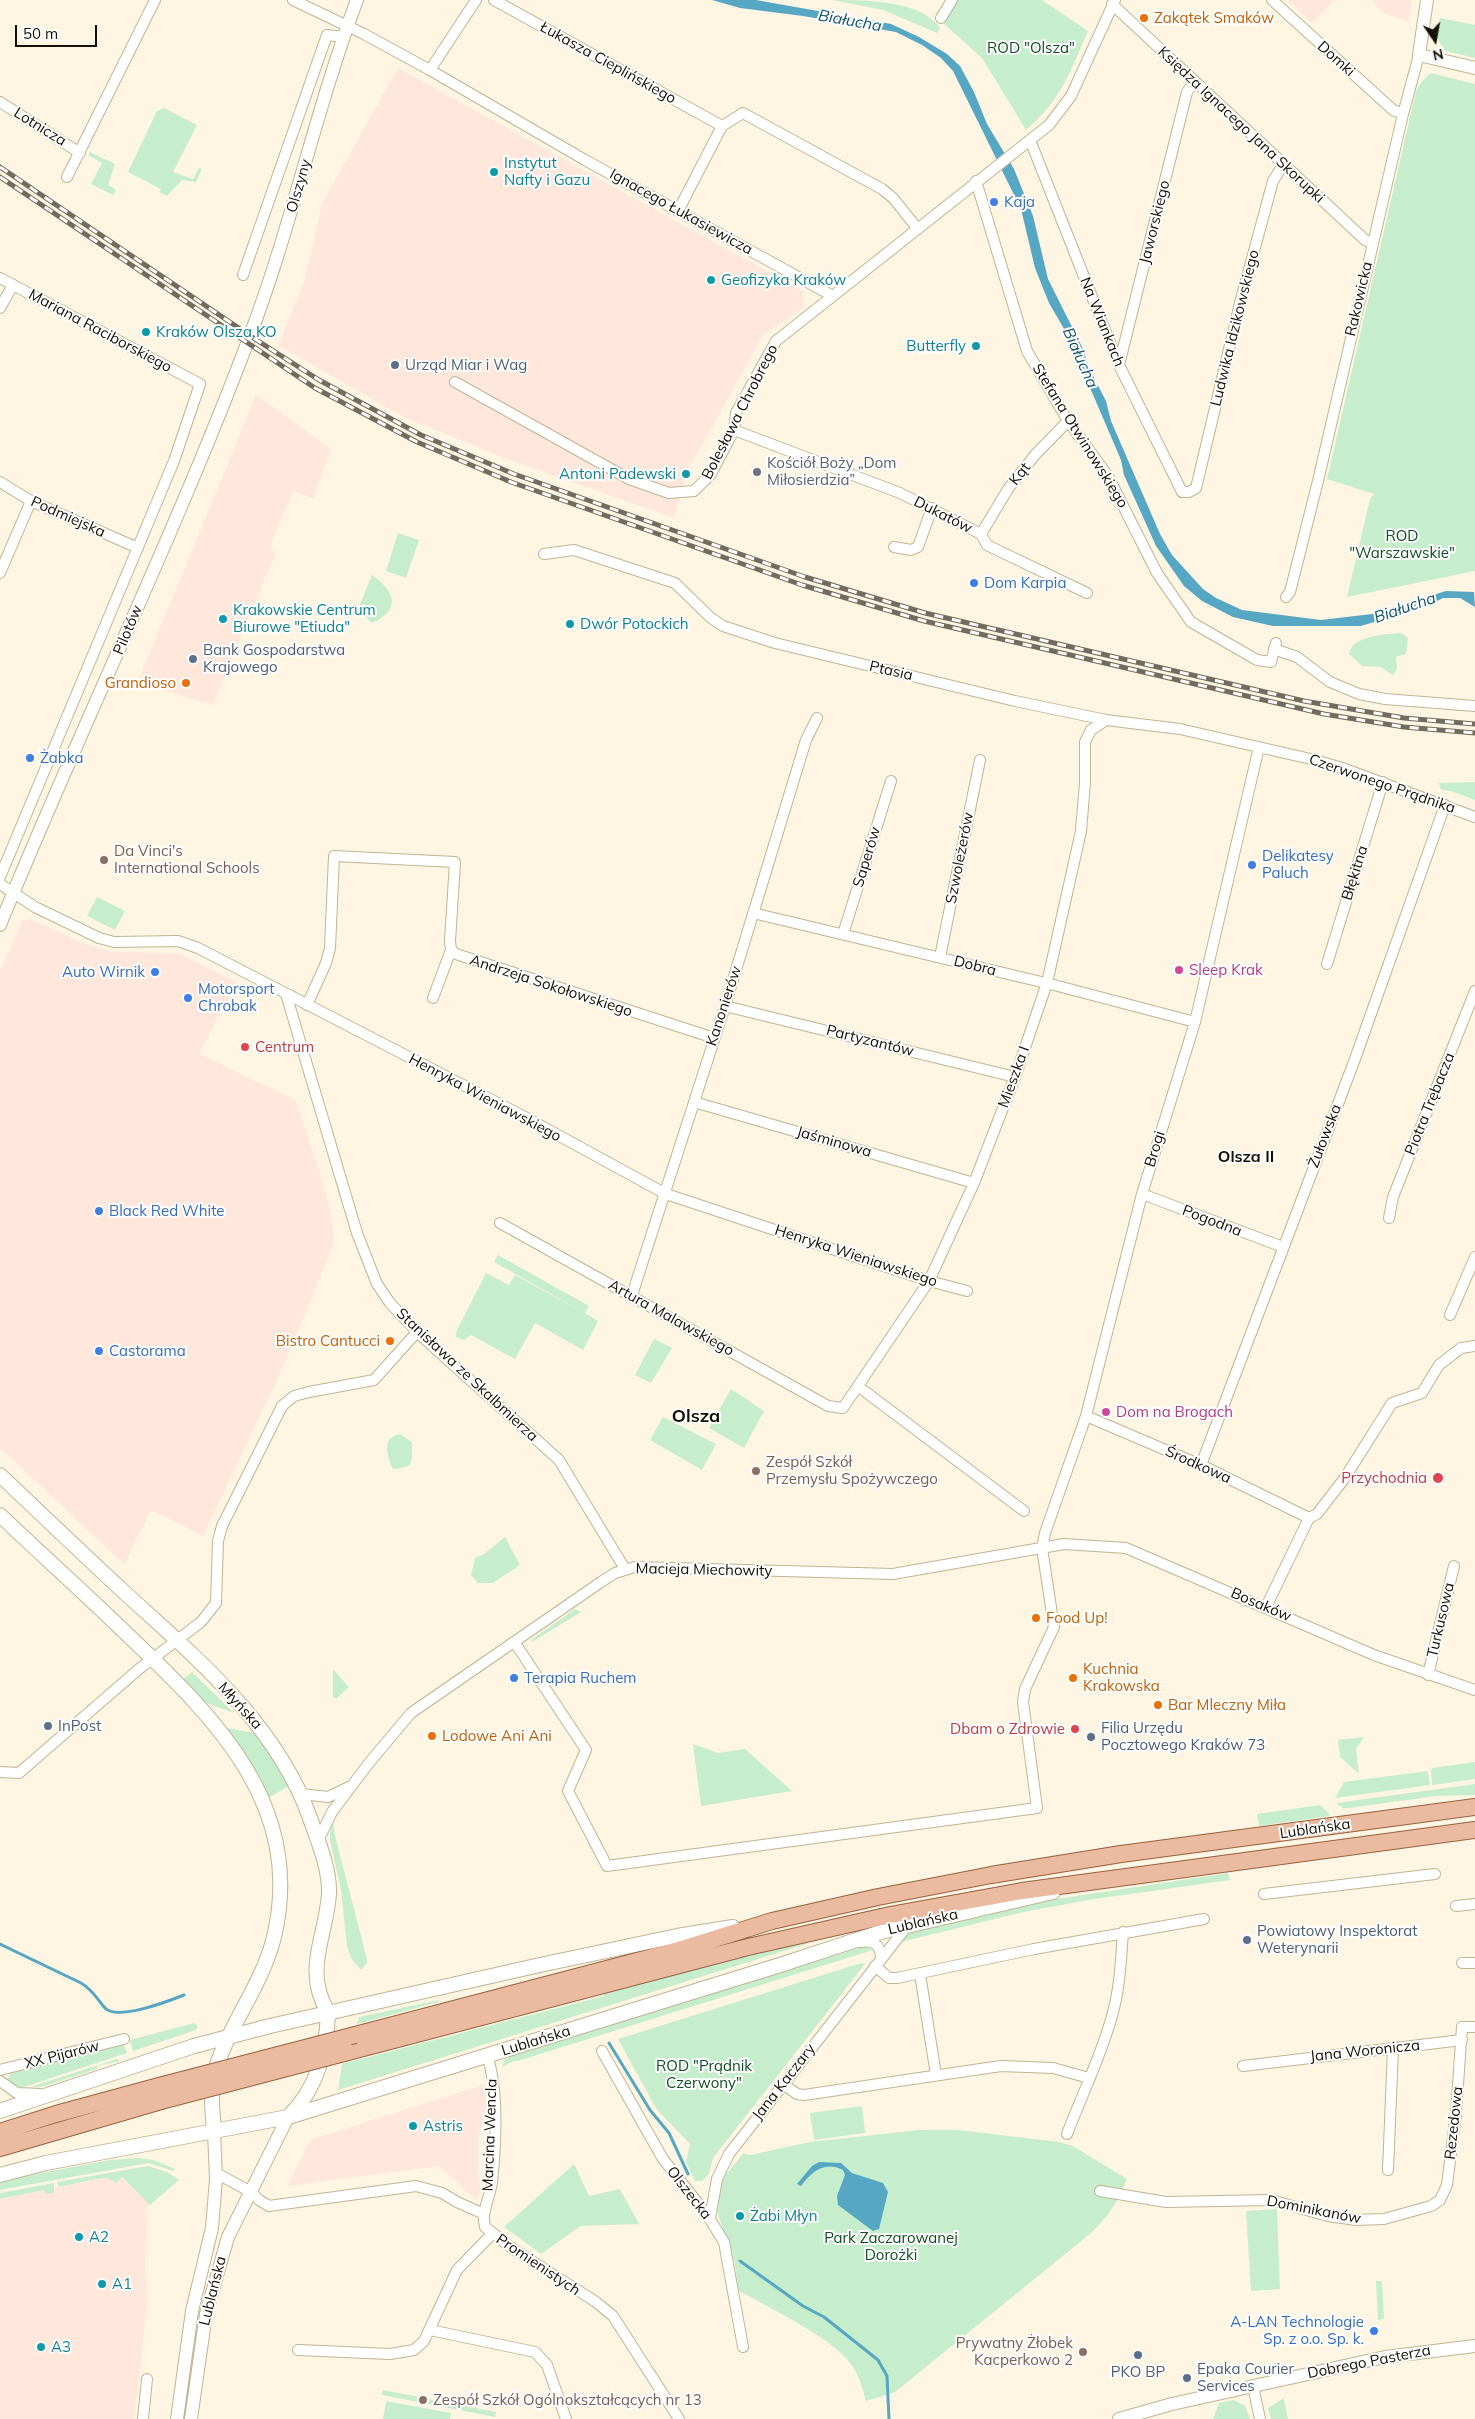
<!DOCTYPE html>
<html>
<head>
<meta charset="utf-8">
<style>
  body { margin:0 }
  #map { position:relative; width:1475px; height:2419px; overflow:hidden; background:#fef6e2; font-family:Mulish,sans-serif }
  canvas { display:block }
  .north { position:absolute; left:1410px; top:15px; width:50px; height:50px; -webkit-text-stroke:4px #fff; paint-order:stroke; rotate:168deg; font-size:14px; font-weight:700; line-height:20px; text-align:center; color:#141005 }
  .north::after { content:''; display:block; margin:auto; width:18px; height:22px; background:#141005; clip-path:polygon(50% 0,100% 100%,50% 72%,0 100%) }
  .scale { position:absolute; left:15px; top:25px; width:82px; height:22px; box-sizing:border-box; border:2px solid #141005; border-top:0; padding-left:6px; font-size:15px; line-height:18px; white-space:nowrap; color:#141005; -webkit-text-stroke:4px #fff; paint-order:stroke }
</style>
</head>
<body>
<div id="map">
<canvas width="1475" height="2419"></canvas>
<div class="north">N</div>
<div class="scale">50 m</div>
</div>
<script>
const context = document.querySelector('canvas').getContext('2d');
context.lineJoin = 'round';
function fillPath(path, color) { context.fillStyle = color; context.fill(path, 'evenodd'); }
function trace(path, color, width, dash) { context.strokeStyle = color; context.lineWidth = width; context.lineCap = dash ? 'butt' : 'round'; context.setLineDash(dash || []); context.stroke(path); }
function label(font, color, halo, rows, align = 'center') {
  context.font = font + ' Mulish,sans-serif'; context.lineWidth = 4; context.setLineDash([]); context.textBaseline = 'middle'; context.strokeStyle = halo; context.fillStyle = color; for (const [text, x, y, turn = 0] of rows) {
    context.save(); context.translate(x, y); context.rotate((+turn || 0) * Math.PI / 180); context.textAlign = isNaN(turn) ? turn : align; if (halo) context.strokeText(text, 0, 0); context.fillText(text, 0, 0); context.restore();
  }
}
fillPath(new Path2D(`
  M1288,0h46l-22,23z
  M1371,0h41l-3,22 -25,-9z
  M398,68l405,223 1,17 -41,27 -75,135 -14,48 -167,-59 -103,-42 -126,-72 27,-65 17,-76z
  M256,395l75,54 -18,49 -20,-7 -24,58 7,3 -63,153 -75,-23z
  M31,919l45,21 35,12 68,1 57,29 -37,72 96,46 24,69 12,45 3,29 -52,126 -79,167 -52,-26 -27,54 -124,-116v-477l23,-51z
  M486,2084v31l-8,21v43l3,8 -4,14 -38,-35 -151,20 22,-46z
  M121,2177l29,28 -6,5 4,6 -3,48 3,34 -14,121h-134v-220l102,-21z`), '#ffe7dc');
fillPath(new Path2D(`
  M832,0c33,0 89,0 108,28l-3,5 -54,-23z
  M958,0h84l46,31c-18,41 -26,68 -62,99l-44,-72 -38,-34z
  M1440,18l35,7v33l-30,-7 -8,-13z
  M1431,73l44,11v487l-128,26 23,-98 4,-5 -47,-15 89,-388 7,-11z
  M164,108l33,17 -24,47 20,7 6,-11 3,1 -6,13 -14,-2 -15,16 -8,-4 2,-3 -33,-17 29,-61z
  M90,152l25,12 -7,21 8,5 -3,5 -22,-11 11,-21 -14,-8z
  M398,533l21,7 -13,38 -20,-7z
  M372,575c23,16 30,35 0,48l-14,-14z
  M1401,633l7,5 -2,16 -10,3 1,12 -4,6 -12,-8 -19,-1 -13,-12c4,-19 36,-20 52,-21z
  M1475,782v18l-24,-9 -10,-1 -2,-7z
  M97,897l28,14 -10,19 -28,-14z
  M498,1255l91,51 -4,7 13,8 -15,29 -48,-27 -20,36 -44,-24 -7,5 -8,-3v-5l30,-59 23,12 6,-10 70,38 -91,-51z
  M654,1339l18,9 -21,35 -16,-8z
  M731,1389l33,22 -20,37 -35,-20z
  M663,1417l53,27 -14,26 -52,-30z
  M400,1434l12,8v16l-3,8 -13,3 -4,-1c-5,-14 -11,-30 8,-34z
  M505,1537l15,28 -27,18h-15l-7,-8 4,-17 9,-4z
  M575,1609l6,3 -49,30 -1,-2z
  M333,1669l16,18 -13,12 -3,-2z
  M192,1672l42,41 -28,-10 -23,-24z
  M227,1728l27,5 19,26 16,27 -21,12 -21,-43z
  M1364,1737l-8,12 3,25 -19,-17 -2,-17z
  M693,1744l25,9 27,-4 47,42 -91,15z
  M1475,1762v17l-43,6 -1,-14 1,-3z
  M1428,1771l2,14 -95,13 9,-16z
  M1475,1784v11l-39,1 -87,12h-6l-7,-5z
  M1320,1805l9,8v3l-70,10 -2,-12z
  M333,1821l2,15 32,123v4l-6,7 -10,-12 -4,-12 -6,-56 -11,-50v-14z
  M1228,1873l2,7 -142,20 -69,13 -118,29 6,-7 8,-4 135,-31z
  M808,1941l-2,3 -468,146 4,-26 262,-68 -1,-4 146,-39z
  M865,1946l8,4 -355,111h-5l-11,6 3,-8 6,-3z
  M861,1963l4,1 -152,194 -4,16 -7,7h-7l-9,-19 4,-18 -33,-34 -39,-71z
  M439,2000l-1,2 -81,22 2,-7z
  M194,2023l4,3 -2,4 -63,21 -3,-11z
  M123,2042l4,11 -106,35 -14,-8 4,-7 109,-27v-3z
  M117,2059l3,2 -23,5v3l-56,18h-11z
  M862,2106l3,27 -51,7 -4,-27z
  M919,2130h39l101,12 14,4 54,33c-9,23 -19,38 -37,55l-195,158 -29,9c-3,-11 -6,-22 -12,-33 -19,-30 -84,-59 -116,-78 -1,-10 -2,-21 -4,-31 -6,-23 -25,-50 -14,-75 5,-11 16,-20 23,-31l7,2 60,-13z
  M138,2158l16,2 21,9 -2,2 -24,-8 -149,27v-9l110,-21z
  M574,2164l15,32 31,-7 19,35 -58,2 -40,28 -37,-27z
  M148,2166l19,6 12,8 -29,25 -28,-28 -6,6 -7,-4 -7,-1 -44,9 -1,-5z
  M54,2183v10l-8,1 -2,-4 -44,9v-6z
  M1277,2209l3,80 -29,2 -5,-80z
  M1376,2281h6l2,38 -6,1z
  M383,2390l113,22 -1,5 -113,-22z
  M1284,2398l4,21h-17l-3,-11z
  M1234,2400l11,6 5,13h-37l6,-16z
  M386,2401l65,12 -1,6h-67z`), '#c6eecc');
fillPath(new Path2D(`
  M712,0h44l135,24 28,13 28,17 13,12 14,26 13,32 27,45 19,47 15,63 35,70 6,19 17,33 5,20 49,113 12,21 31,34 13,9 26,12 79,10 51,-6 74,-23 28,1 1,15 -15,-9h-17l-16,8 -66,20h-88l-40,-9 -31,-16 -18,-15 -28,-40 -32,-71 -3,-15 -27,-63 -31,-70 -14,-24 -14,-35 -14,-59 -68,-138 -12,-13 -19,-13 -26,-13 -93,-16 -63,-8z
  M819,2162l22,1 11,10 31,10 5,9 -9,37 -6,2 -35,-26 -1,-9 8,-21 -2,-5c-18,-9 -31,1 -42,16l-4,-2 15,-18z`), '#56a7c3');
trace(new Path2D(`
  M0,1944l81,39c12,7 16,16 24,25 12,13 64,-7 79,-13
  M609,2043l41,67 19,23 19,41
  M740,2261l63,45 21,11 54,43 9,16 2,43`), '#56a7c3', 3);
const minor = new Path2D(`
  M293,0l71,34 66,36 155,90 246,135
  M494,0l228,126
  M1272,0l121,110 10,4
  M1112,4l253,236 7,3
  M941,18l11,-18
  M430,70l46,-70
  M0,102l80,51
  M1030,140l89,225 63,127h7l7,-4 45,-189 32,-118 10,-16
  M67,177l88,-177
  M976,181l51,170 41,70 40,55 49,97 34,49 66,38 14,2 5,-19
  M678,211l44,-85 21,-13 139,76 11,9 24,30
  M243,275l84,-240 17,2
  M0,278l200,106 -26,77 -174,416
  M0,308l13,-23
  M1119,365l68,-273 8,-11
  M455,382l174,97 40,14 25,-2 17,-17 23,-44 2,-17 40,-72 273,-216 22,-29 44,-96
  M734,430l166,63 81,41 6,11 6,3 94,45
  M0,482l31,19 107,47
  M981,534l27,-45 27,-34 33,-34
  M894,547l17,3 7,-3 14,-39
  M544,554l30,-4 101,33 36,35 12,8 52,17 240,58 91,19 74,9 135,31 27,8 133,49
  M0,573l31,-72
  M1286,597l4,-5 28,-111 85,-367 16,-59
  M1274,649l23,8 33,25 29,12 26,5 90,7
  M0,884l35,23 64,31 15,4 64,-1 20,7 325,168 143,78 263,87 38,10
  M753,913l301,72 141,37
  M843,934l48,-153
  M940,957l40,-197
  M1327,964l56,-182
  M286,994l71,239 20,51 13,19 27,29 142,128 66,109
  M433,998l18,-48
  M307,1005l19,-42 4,-15 4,-92 121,6 -5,79 1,9 5,4 258,84
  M725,1006l290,71
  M694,1102l280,81
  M1142,1194l141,53
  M1389,1218l4,-21 82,-206
  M500,1223l328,183 15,2 86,-127 45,-98 41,-106 32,-94 34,-152 4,-48v-41l6,-12 15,-10
  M632,1295l93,-289 81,-266 11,-22
  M1450,1315l25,-58
  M859,1387l165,124
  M1086,1416l115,49 108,53
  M1201,1465l154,-406 90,-254
  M1266,1607l43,-89 8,-4 27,-35 48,-76 30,-10 17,-28 22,-17 14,-2
  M515,1643l71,107 -18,41 39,75 430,-58 -14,-106 2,-13 29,-62 -12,-79 3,-15 41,-117 56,-222 53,-172 64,-275
  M1428,1675l26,-109
  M0,1772l19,1 120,-104 62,-47 15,-19 2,-62 4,-15 60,-120 12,-10 15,-4 65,-12 43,-48
  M301,1794l27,3 21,-10
  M318,1841l14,-29 37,-49 42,-50 190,-131 14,-9 20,-6 258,7 171,-30 62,4 248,107 101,35
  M1264,1894l171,-20
  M1456,1906l19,-2
  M860,1942c13,-2 20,2 21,15
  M1462,1963h13
  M875,1966l14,12h8l137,-29 170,-30
  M920,1974l16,101
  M602,2051l61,108 43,54 18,29 19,105
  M487,2055c12,36 9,89 5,127 -2,15 -11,30 -7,45l28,22 83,53 17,14 66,103
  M1243,2066l219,-26
  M0,2070l124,-31
  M0,2081l17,12 23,1
  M783,2084l14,10 7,1 197,-29 52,2 36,10
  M1067,2134c15,-39 34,-78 45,-118 8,-28 9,-56 11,-84
  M1388,2170l5,-122
  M216,2173l35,19 8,8 10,6 147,-20 26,7 15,9 27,12
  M1100,2191l66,11 105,-2 57,16 28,4 28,-1 47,-13 9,-6 7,-15 9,-72 6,-86h13
  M710,2218l7,-39 12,-25 179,-229
  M430,2330l105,22 12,13 19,54
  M298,2350l92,4 24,-4 10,-9 33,-71 35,-36
  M1253,2386l7,33
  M143,2419l4,-40`);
const tertiary = new Path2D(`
  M1427,0l-8,55 56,13
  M0,925c81,-199 176,-392 251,-592 41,-109 65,-224 106,-333
  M177,2419l15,-108 20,-83 4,-49 -2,-48
  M191,2419l15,-105 22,-77 60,-120
  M1119,2419l53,-15 213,-47 90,-11`);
const secondary = new Path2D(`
  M0,1475c41,39 82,78 124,117 71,65 153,132 186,226 8,23 20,51 19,76 -3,43 -26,77 -1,118
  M0,1515c44,42 89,82 132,124 85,81 173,168 142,298 -12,50 -50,94 -61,142 -3,17 0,35 1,52
  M0,2111l194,-65 76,-20 270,-61 137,-29 56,-9
  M289,2116c28,-27 38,-67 39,-104
  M0,2175l46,-12 242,-46 492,-152 101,-33 172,-40`);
const primary = new Path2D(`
  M355,2035l324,-85 93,-29 106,-24 113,-22 130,-21 354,-47
  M348,2052l400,-105 142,-32 132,-24 453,-61
  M0,2132l56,-18 103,-28
  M0,2148l161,-47`);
trace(minor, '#c1b494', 12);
trace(tertiary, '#c1b494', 14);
trace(secondary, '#c1b494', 16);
trace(primary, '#966240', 18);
trace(minor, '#fff', 10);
trace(tertiary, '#fff', 12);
trace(secondary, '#fff', 14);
trace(primary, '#eabba0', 16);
const rail = new Path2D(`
  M0,167l255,172 64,41 102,55 93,39 291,103 120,36 379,88 100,17 71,6
  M0,177l315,211 102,54 94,40 291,103 122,36 400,93 80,13 71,6`);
trace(rail, '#716c5d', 5);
trace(rail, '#fff', 3, [9]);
const primaryBridge = new Path2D(`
  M159,2086l196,-51
  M161,2101l187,-49`);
trace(primaryBridge, '#966240', 18, []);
trace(primaryBridge, '#eabba0', 16);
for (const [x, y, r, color] of [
  [1144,18,5,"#e8710a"],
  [494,172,5,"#0f9aa8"],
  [994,202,5,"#3f7fe0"],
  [711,280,5,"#0f9aa8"],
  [146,332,5,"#0f9aa8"],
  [976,346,5,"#0f9aa8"],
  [395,365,5,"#5c6f8a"],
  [757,472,5,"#6b7280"],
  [686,474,5,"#0f9aa8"],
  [974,583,5,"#3f7fe0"],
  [223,619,5,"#0f9aa8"],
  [570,624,5,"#0f9aa8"],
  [193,659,5,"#5c6f8a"],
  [186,683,5,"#e8710a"],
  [30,758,5,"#3f7fe0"],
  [104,860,5,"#8d6e63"],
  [1252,865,5,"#3f7fe0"],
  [1179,970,5,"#d1479c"],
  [155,972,5,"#3f7fe0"],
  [188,998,5,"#3f7fe0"],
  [245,1047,5,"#e0444e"],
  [99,1211,5,"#3f7fe0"],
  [390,1341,5,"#e8710a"],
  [99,1351,5,"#3f7fe0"],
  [1106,1412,5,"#d1479c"],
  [756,1471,5,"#8d6e63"],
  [1438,1478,6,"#e0444e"],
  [1036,1618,5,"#e8710a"],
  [514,1678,5,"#3f7fe0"],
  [1073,1678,5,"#e8710a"],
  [1158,1705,5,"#e8710a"],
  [48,1726,5,"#5c6f8a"],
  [1075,1729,5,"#e0444e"],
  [432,1736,5,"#e8710a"],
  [1091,1737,5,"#5c6f8a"],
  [1247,1940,5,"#5c6f8a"],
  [413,2126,5,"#0f9aa8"],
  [740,2216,5,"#0f9aa8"],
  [79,2237,5,"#0f9aa8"],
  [102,2284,5,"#0f9aa8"],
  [1374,2331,5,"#3f7fe0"],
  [41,2347,5,"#0f9aa8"],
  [1083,2352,5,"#8d6e63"],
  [1138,2355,5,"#5c6f8a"],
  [1187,2378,5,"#5c6f8a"],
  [423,2400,5,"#8d6e63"]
]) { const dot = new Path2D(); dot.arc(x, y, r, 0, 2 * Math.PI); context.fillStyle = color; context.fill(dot); trace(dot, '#fff', 2); }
label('15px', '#c56008', '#fff', [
  ["Zakątek Smaków",1154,18],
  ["Grandioso",176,683,"right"],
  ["Bistro Cantucci",380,1341,"right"],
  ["Food Up!",1046,1618],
  ["Kuchnia",1083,1669],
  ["Krakowska",1083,1686],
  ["Bar Mleczny Miła",1168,1705],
  ["Lodowe Ani Ani",442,1736]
], 'left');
label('15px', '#0f4e22', '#fff', [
  ["ROD \"Olsza\"",1031,48],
  ["ROD",1402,536],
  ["\"Warszawskie\"",1402,553],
  ["ROD \"Prądnik",704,2066],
  ["Czerwony\"",704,2083],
  ["Park Zaczarowanej",891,2238],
  ["Dorożki",891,2255]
]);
label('15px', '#141005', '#fff', [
  ["Domki",1336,59,42],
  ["Łukasza Cieplińskiego",608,63,29],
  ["Księdza Ignacego Jana Skorupki",1241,125,43],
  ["Lotnicza",40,127,32],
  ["Olszyny",299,186,-74],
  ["Ignacego Łukasiewicza",681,212,29],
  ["Jaworskiego",1155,222,-76],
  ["Rakowicka",1359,299,-77],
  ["Na Wiankach",1102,322,68],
  ["Ludwika Idzikowskiego",1235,328,-76],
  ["Mariana Raciborskiego",100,331,28],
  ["Bolesława Chrobrego",740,412,-63],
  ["Stefana Otwinowskiego",1080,436,58],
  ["Kąt",1020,474,-52],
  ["Dukatów",943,515,27],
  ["Podmiejska",68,517,24],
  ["Pilotów",128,630,-67],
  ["Ptasia",891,671,13],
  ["Czerwonego Prądnika",1382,784,19],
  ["Saperów",867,857,-73],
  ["Szwoleżerów",960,858,-79],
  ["Błękitna",1355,873,-73],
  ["Dobra",975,966,14],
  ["Andrzeja Sokołowskiego",551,986,18],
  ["Kanonierów",724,1006,-72],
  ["Partyzantów",870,1041,14],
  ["Mieszka I",1014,1077,-70],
  ["Henryka Wieniawskiego",485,1098,28],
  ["Piotra Trębacza",1430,1104,-68],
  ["Żułowska",1325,1136,-69],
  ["Jaśminowa",834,1142,16],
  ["Brogi",1155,1149,-73],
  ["Pogodna",1212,1221,21],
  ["Henryka Wieniawskiego",856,1256,18],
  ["Artura Malawskiego",671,1318,29],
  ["Stanisława ze Skalbmierza",467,1375,43],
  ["Środkowa",1198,1465,24],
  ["Macieja Miechowity",704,1570,1],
  ["Bosaków",1261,1605,23],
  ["Turkusowa",1441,1620,-77],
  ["Młyńska",240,1706,48],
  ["Lublańska",1315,1829,-8],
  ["Lublańska",923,1922,-13],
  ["Lublańska",536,2041,-17],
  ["Jana Woronicza",1365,2051,-6],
  ["XX Pijarów",62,2055,-14],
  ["Jana Kaczary",784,2082,-52],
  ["Rezedowa",1454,2123,-84],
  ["Marcina Wencla",490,2135,-88],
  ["Olszecka",689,2193,52],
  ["Dominikanów",1314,2210,11],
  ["Promienistych",538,2265,34],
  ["Lublańska",213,2291,-76],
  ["Dobrego Pasterza",1369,2362,-11]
]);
label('15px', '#0d838f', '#fff', [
  ["Instytut",504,163],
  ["Nafty i Gazu",504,180],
  ["Geofizyka Kraków",721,280],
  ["Kraków Olsza KO",156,332],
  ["Butterfly",966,346,"right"],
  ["Antoni Padewski",676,474,"right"],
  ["Krakowskie Centrum",233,610],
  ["Biurowe \"Etiuda\"",233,627],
  ["Dwór Potockich",580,624],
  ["Astris",423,2126],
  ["Żabi Młyn",750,2216],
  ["A2",89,2237],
  ["A1",112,2284],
  ["A3",51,2347]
], 'left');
label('15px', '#366cbe', '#fff', [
  ["Kaja",1004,202],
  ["Dom Karpia",984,583],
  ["Żabka",40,758],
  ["Delikatesy",1262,856],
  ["Paluch",1262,873],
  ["Auto Wirnik",145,972,"right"],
  ["Motorsport",198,989],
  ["Chrobak",198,1006],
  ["Black Red White",109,1211],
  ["Castorama",109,1351],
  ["Terapia Ruchem",524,1678],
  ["A-LAN Technologie",1364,2322,"right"],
  ["Sp. z o.o. Sp. k.",1364,2339,"right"]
], 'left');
label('15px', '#4e5e75', '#fff', [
  ["Urząd Miar i Wag",405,365],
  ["Bank Gospodarstwa",203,650],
  ["Krajowego",203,667],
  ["InPost",58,1726],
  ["Filia Urzędu",1101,1728],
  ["Pocztowego Kraków 73",1101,1745],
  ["Powiatowy Inspektorat",1257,1931],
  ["Weterynarii",1257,1948],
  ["Epaka Courier",1197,2369],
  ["Services",1197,2386],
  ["PKO BP",1138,2372,"center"]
], 'left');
label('15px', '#5b616d', '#fff', [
  ["Kościół Boży „Dom",767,463],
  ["Miłosierdzia”",767,480]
], 'left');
label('15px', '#785e54', '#fff', [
  ["Da Vinci's",114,851],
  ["International Schools",114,868],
  ["Zespół Szkół",766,1462],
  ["Przemysłu Spożywczego",766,1479],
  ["Prywatny Żłobek",1073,2343,"right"],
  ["Kacperkowo 2",1073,2360,"right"],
  ["Zespół Szkół Ogólnokształcących nr 13",433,2400]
], 'left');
label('15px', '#b23c85', '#fff', [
  ["Sleep Krak",1189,970],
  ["Dom na Brogach",1116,1412]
], 'left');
label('15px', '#be3a42', '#fff', [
  ["Centrum",255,1047,"left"],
  ["Przychodnia",1427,1478],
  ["Dbam o Zdrowie",1065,1729]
], 'right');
label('italic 16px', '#105468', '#fff', [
  ["Białucha",850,21,10],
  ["Białucha",1080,358,66],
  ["Białucha",1405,608,-19]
]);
label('bold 16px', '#141005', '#fff', [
  ["Olsza II",1246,1157]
]);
label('bold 18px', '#141005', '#fff', [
  ["Olsza",696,1417]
]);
</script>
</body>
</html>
